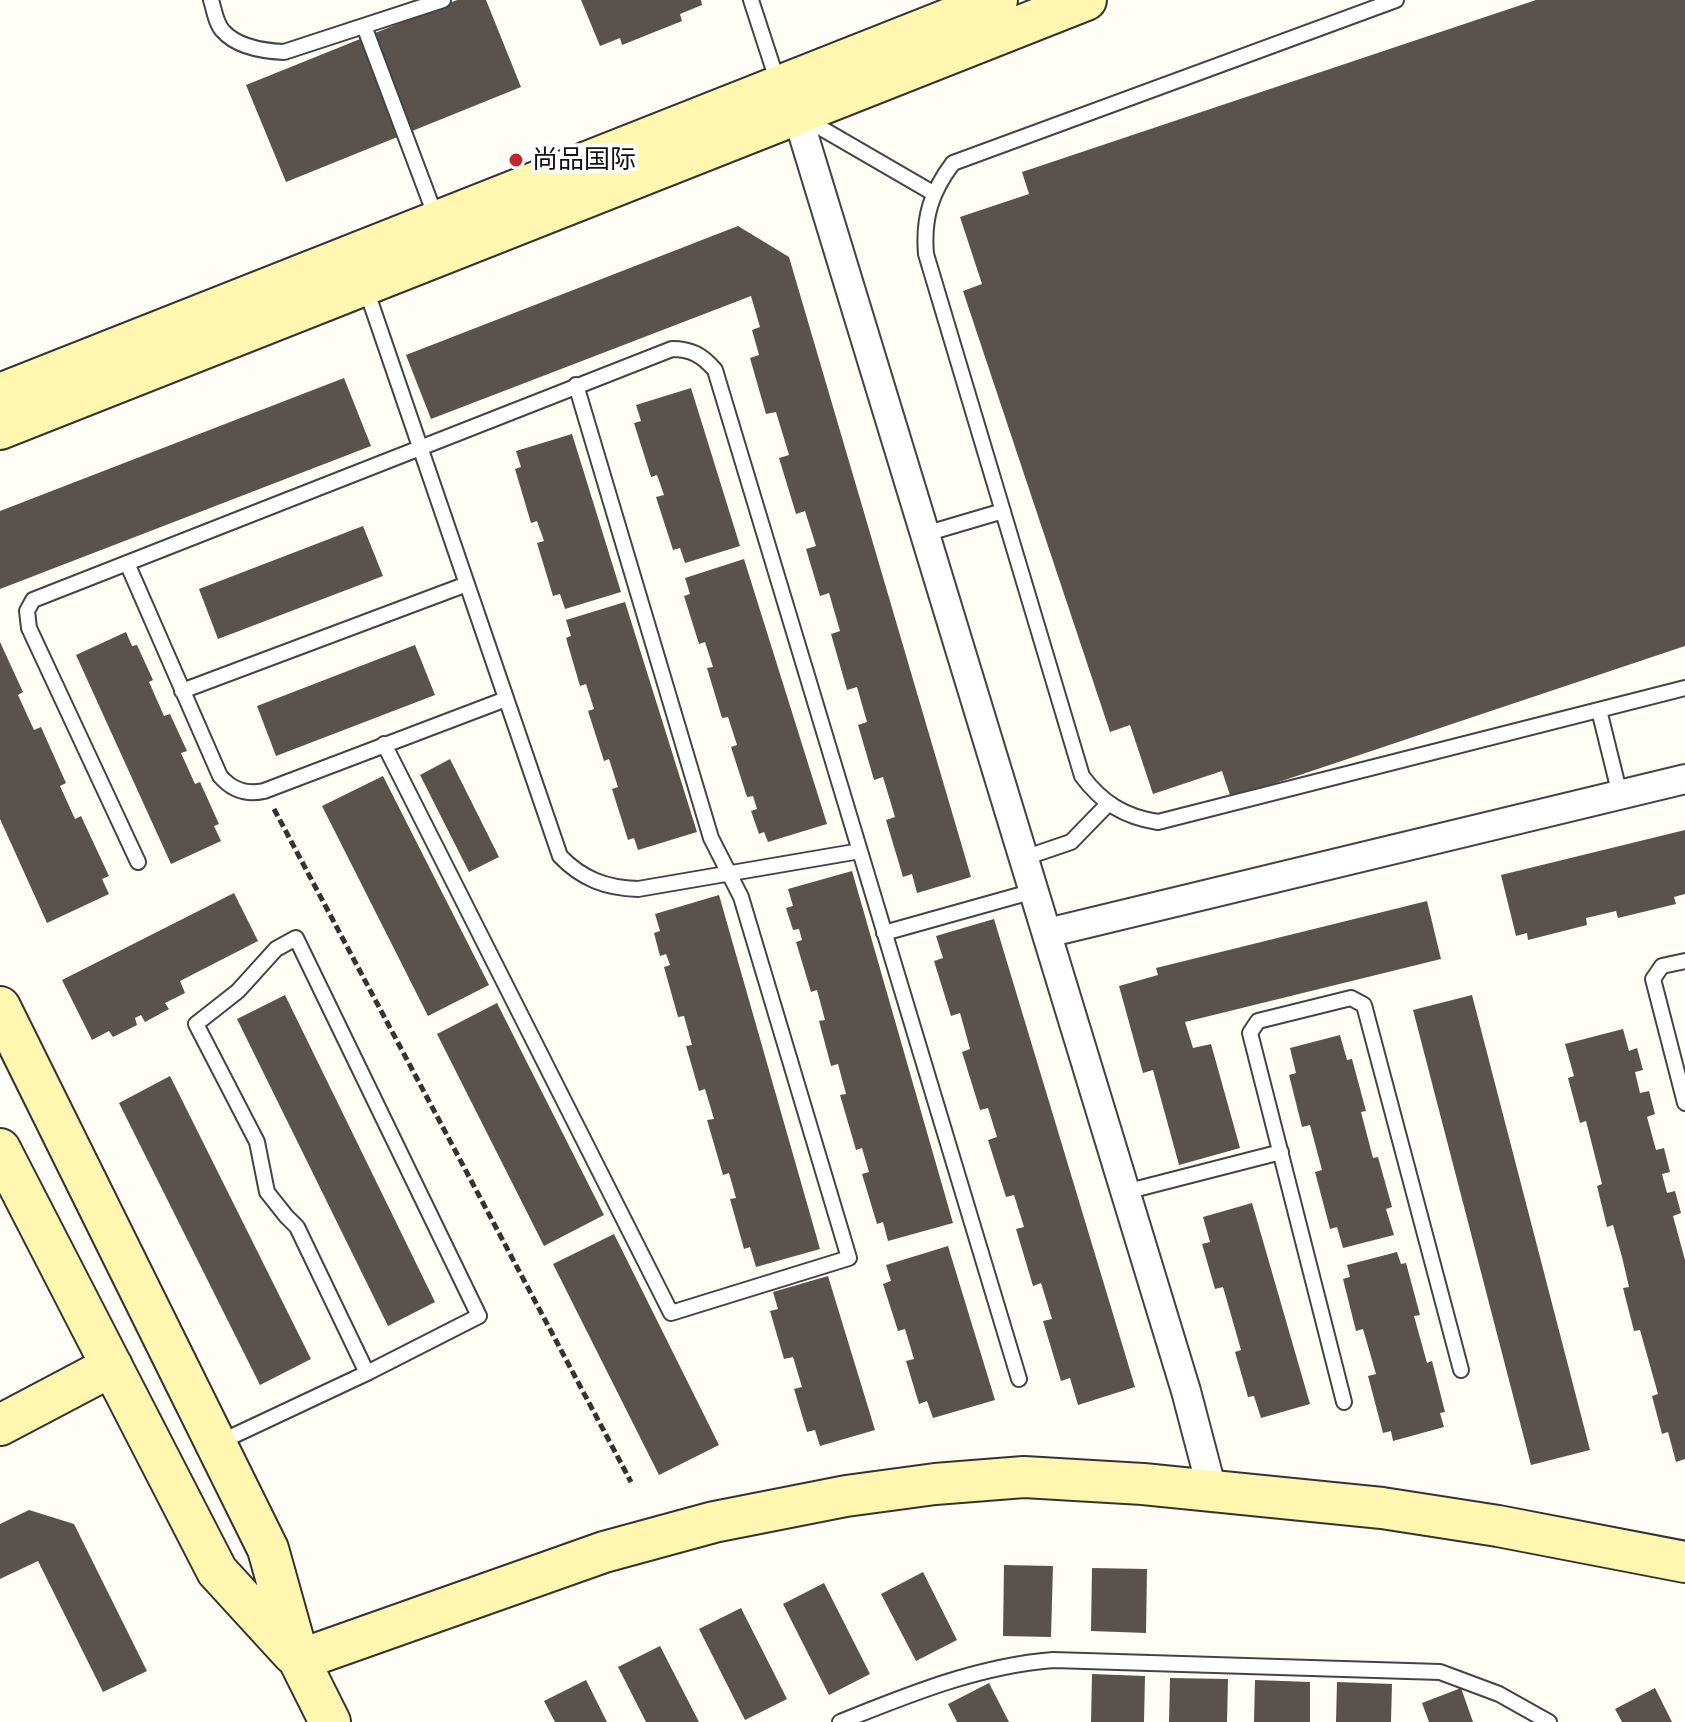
<!DOCTYPE html>
<html>
<head>
<meta charset="utf-8">
<style>
  body { margin:0 }
  canvas { display:block; background:#fffdf5 }
</style>
</head>
<body>
<canvas width="1685" height="1722"></canvas>
<script>
const context = document.querySelector('canvas').getContext('2d');
context.lineJoin = 'round';
function fillPath(path, color) { context.fillStyle = color; context.fill(path, 'evenodd'); }
function trace(path, color, width, dash) { context.strokeStyle = color; context.lineWidth = width; context.lineCap = dash ? 'butt' : 'round'; context.setLineDash(dash || []); context.stroke(path); }
function label(font, color, halo, rows, align = 'center') {
  context.font = font + ' "Roboto Serif","Noto Sans SC",serif'; context.lineWidth = 8; context.setLineDash([]); context.textBaseline = 'middle'; context.strokeStyle = halo; context.fillStyle = color; for (const [text, x, y, turn = 0] of rows) {
    context.save(); context.translate(x, y); context.rotate((+turn || 0) * Math.PI / 180); context.textAlign = isNaN(turn) ? turn : align; if (halo) context.strokeText(text, 0, 0); context.fillText(text, 0, 0); context.restore();
  }
}
fillPath(new Path2D(`
  M457,0h29l35,87 -235,95 -40,-97z
  M581,0h120l1,5 -22,9 2,7 -60,24 -2,-7 -20,8z
  M1536,0h149v646l-454,152 -9,-27 -69,23 -23,-69 -20,7 -147,-441 19,-7 -22,-67 69,-23 -7,-22z
  M738,226l51,31 182,620 -54,16 -5,-19 -9,3 -17,-57 9,-3 -12,-40 -9,3 -16,-55 9,-3 -10,-35 -10,3 -16,-56 9,-3 -11,-38 -9,3 -14,-47 10,-3 -11,-35 -9,3 -17,-56 10,-3 -13,-43 -10,2 -16,-56 9,-3 -7,-25 8,-3 -9,-31 -320,123 -25,-64z
  M344,378l27,68 -371,143v-78z
  M691,388l49,158 -55,17 -5,-15 -7,2 -17,-53 8,-2 -7,-20 -6,2 -17,-54 7,-2 -5,-16z
  M572,434l49,158 -56,17 -5,-15 -7,2 -16,-53 7,-2 -7,-20 -6,2 -16,-54 6,-2 -5,-16z
  M363,526l20,50 -165,63 -19,-50z
  M744,559l83,265 -59,18 -4,-10 -5,2 -8,-23 6,-2 -4,-13 -6,1 -16,-50 6,-2 -9,-28 -6,1 -15,-50 6,-1 -8,-25 -6,2 -15,-48 6,-2 -5,-16z
  M625,602l72,230 -59,18 -4,-12 -6,2 -16,-51 6,-2 -9,-28 -5,2 -16,-50 6,-2 -8,-25 -6,2 -14,-48 5,-2 -5,-16z
  M126,632l6,14 5,-1 16,35 -4,2 15,34 6,-2 17,37 -6,2 14,31 5,-2 19,42 -5,2 7,15 -50,23 -95,-209z
  M0,642l23,50 -5,3 16,35 7,-3 25,56 -6,3 15,33 6,-3 28,60 -7,3 7,15 -62,29 -47,-104z
  M415,645l20,50 -159,61 -19,-50z
  M450,759l49,98 -30,15 -49,-97z
  M383,776l106,209 -61,31 -106,-210z
  M1685,830v64l-11,3 2,7 -58,14 -2,-7 -30,7 1,7 -59,15 -1,-7 -11,3 -15,-61z
  M852,871l101,352 -65,18 -5,-19 -6,2 -15,-50 7,-2 -7,-24 -6,2 -16,-55 6,-1 -8,-30 -7,2 -12,-45 6,-1 -8,-30 -6,2 -15,-50 6,-2 -3,-11 -6,1 -7,-22 7,-2 -5,-17z
  M234,893l24,48 -78,40 5,12 -20,10 4,6 -24,13 -4,-7 -6,3 2,7 -24,12 -4,-6 -17,9 -30,-60z
  M719,895l101,354 -64,18 -6,-20 -6,2 -14,-50 6,-1 -7,-25 -6,2 -16,-55 7,-1 -9,-30 -6,2 -13,-45 6,-1 -8,-29 -6,1 -14,-50 6,-2 -4,-11 -6,2 -6,-23 6,-2 -5,-17z
  M1427,901l14,58 -256,63 8,26 18,-4 29,104 -61,17 -26,-95 -10,3 -24,-87 39,-11 -2,-7z
  M994,919l141,468 -57,18 -8,-27 -9,3 -18,-60 9,-2 -11,-36 -8,3 -17,-57 8,-2 -10,-32 -8,2 -18,-57 9,-3 -9,-29 -8,2 -18,-58 8,-3 -10,-36 -9,3 -17,-55 9,-3 -7,-22z
  M285,995l150,307 -47,24 -151,-307z
  M1472,995l118,455 -59,15 -118,-455z
  M497,1003l107,212 -60,31 -107,-212z
  M1623,1029l6,22 8,-3 6,22 -8,2 5,21 9,-2 6,23 -8,3 9,33 8,-2 6,24 -8,2 5,19 8,-2 6,22 -8,3 12,44v199l-9,3 -8,-30 -6,2 -10,-38 6,-2 -18,-64 -6,1 -11,-43 6,-1 -7,-30 -9,-32 -6,2 -10,-41 5,-2 -16,-63 -6,2 -12,-45 6,-2 -9,-32z
  M1340,1035l7,25 5,-1 14,52 -5,1 12,46 5,-1 14,50 -6,2 8,26 -51,13 -6,-21 -7,2 -15,-57 7,-2 -12,-45 -8,2 -13,-52 7,-2 -6,-25z
  M170,1076l141,283 -51,26 -141,-282z
  M1252,1203l58,201 -49,14 -7,-22 -6,1 -13,-45 6,-2 -18,-63 -8,2 -13,-45 8,-2 -7,-25z
  M614,1234l105,211 -60,30 -106,-211z
  M948,1246l47,154 -62,18 -6,-17 -8,3 -13,-43 8,-2 -9,-30 -7,2 -15,-47 8,-3 -5,-16z
  M1397,1252l4,12 5,-1 14,52 -6,1 13,47 5,-2 13,51 -5,1 4,14 -51,14 -2,-10 -8,2 -15,-57 8,-2 -13,-45 -7,2 -13,-52 7,-2 -3,-12z
  M828,1276l47,154 -55,16 -5,-16 -8,2 -13,-43 8,-2 -9,-30 -9,2 -14,-48 8,-2 -5,-17z
  M29,1510l45,14 73,147 -44,21 -65,-131 -38,18v-55z
  M1004,1565l49,1 -2,71 -48,-1z
  M1092,1568l55,1 -1,64 -55,-2z
  M923,1572l34,68 -41,21 -35,-67z
  M824,1583l46,91 -41,21 -46,-91z
  M741,1608l46,91 -42,21 -46,-91z
  M660,1646l39,76h-53l-28,-55z
  M1092,1674l53,2 -1,46h-53z
  M1170,1678l58,1 -1,43h-58z
  M586,1680l21,42h-52l-11,-21z
  M1255,1680l55,2v40h-56z
  M1337,1682l55,2 -1,38h-55z
  M989,1683l20,39h-52l-9,-18z
  M1461,1688l12,34h-44l-7,-19z
  M1655,1688l17,34h-50l-7,-13z`), '#5a524d');
const lane = new Path2D(`
  M211,0c3,9 5,24 12,31 14,16 40,20 61,21l159,-52
  M751,0l27,83
  M1396,0l-443,163c-22,29 -30,55 -27,91l156,522c20,27 43,41 76,46l527,-134
  M364,26l73,194
  M802,117l131,76
  M366,289l194,567c22,23 46,32 78,33l222,-38
  M925,534l78,-23
  M127,563l93,213c12,14 26,19 44,15l242,-92
  M182,691l285,-107
  M1599,710l21,85
  M384,744l287,569 178,-55 -108,-361 -30,-59 -135,-453
  M1024,858l47,-16 37,-38
  M138,862l-109,-234 -2,-17 6,-11 639,-251c19,0 30,6 43,21l304,1009
  M884,933l150,-42
  M1685,961l-23,5 -9,13 32,124
  M1125,1192l156,-40
  M1344,1402l-94,-369 8,-12 93,-23 13,7 97,365
  M218,1443l149,-70 112,-57 -183,-378 -20,11 -38,42 -42,33 61,118 10,50 19,24 11,11 70,146
  M840,1722c70,-28 138,-56 213,-62l387,12 59,22 50,28`);
const street = new Path2D(`
  M797,114l389,1277 26,99
  M1047,933l638,-154`);
const secondary = new Path2D(`
  M0,394l997,-394
  M0,429l1086,-429
  M0,1007l268,542 31,111 31,62
  M0,1149l217,422 76,83
  M0,1425l112,-59
  M299,1660l305,-108 110,-30 132,-26 89,-12 89,-7 119,7 239,24 116,18 187,36`);
trace(lane, '#444', 18);
trace(street, '#444', 32);
trace(secondary, '#333', 44);
trace(new Path2D(`
  M274,809l357,673`), '#333', 5, [8, 4]);
trace(lane, '#fff', 14);
trace(street, '#fff', 28);
trace(secondary, '#fff6b0', 40);
for (const [x, y, r, color] of [
  [516,160,8,"#c4262e"]
]) { const dot = new Path2D(); dot.arc(x, y, r, 0, 2 * Math.PI); context.fillStyle = color; context.fill(dot); trace(dot, '#fff', 3); }
label('26px', '#111', '#fff', [
  ["尚品国际",532,160]
], 'left');
</script>
</body>
</html>
